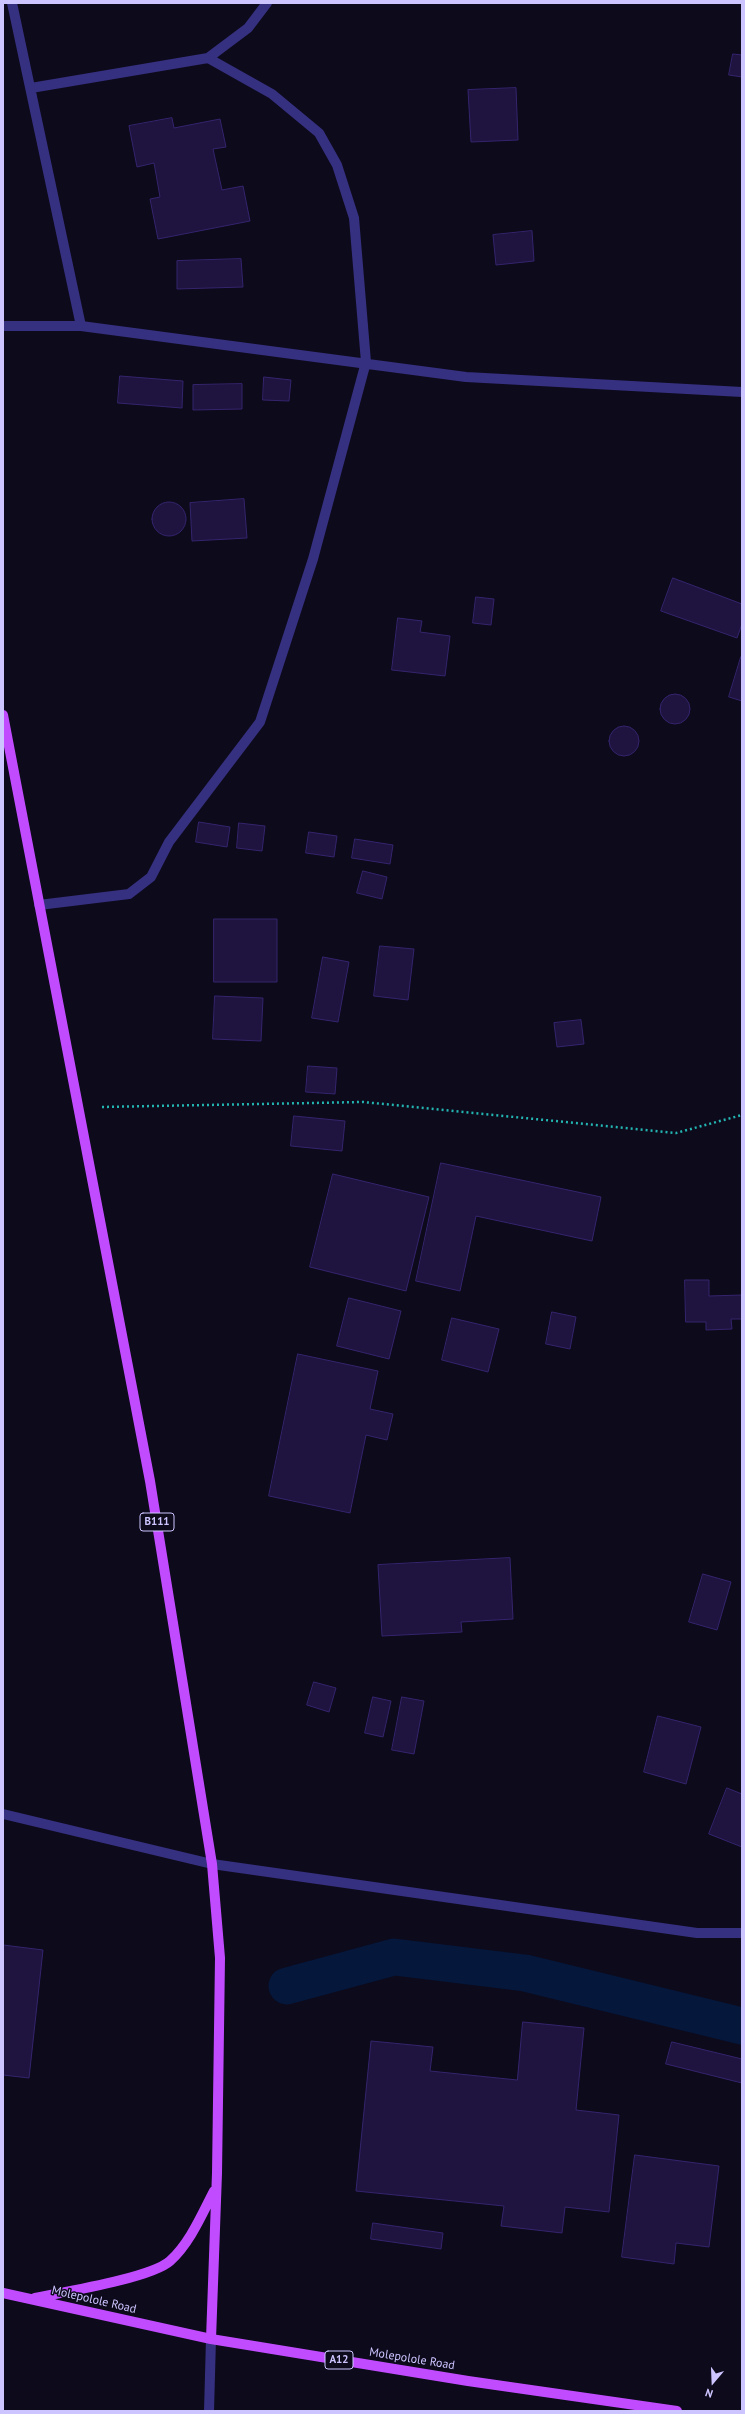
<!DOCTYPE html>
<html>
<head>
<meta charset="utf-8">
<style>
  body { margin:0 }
  #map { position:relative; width:745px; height:2414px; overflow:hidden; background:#0d0a1c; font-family:"PT Sans",sans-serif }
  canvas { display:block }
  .frame { position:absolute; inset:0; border:4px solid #cdc5ff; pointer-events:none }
  .north { position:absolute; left:693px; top:2362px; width:40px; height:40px; -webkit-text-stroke:3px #0d0a1c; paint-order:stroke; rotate:199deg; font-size:11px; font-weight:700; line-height:16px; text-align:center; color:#cdc5ff }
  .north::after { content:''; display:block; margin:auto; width:14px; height:18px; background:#cdc5ff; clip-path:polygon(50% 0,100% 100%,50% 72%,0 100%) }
</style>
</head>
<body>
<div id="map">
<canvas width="745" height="2414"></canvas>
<div class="frame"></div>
<div class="north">N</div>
</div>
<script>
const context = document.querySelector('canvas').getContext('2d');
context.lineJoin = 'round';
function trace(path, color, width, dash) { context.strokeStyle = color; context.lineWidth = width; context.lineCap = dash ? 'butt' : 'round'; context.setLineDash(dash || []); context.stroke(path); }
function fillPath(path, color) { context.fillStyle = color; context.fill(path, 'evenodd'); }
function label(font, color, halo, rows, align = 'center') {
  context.font = font + ' "PT Sans",sans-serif'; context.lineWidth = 3; context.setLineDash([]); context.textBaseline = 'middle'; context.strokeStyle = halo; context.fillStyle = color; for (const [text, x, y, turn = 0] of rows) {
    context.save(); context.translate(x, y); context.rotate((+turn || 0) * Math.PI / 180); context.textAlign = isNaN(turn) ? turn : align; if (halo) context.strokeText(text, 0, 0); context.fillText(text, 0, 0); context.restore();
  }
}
trace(new Path2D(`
  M287,1986l107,-29 131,16 217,53`), '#05173a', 37);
const building = new Path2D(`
  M733,54l9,1v22l-13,-2z
  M516,88l2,52 -47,2 -3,-52z
  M172,118l2,10 46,-9 6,28 -13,2 9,41 21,-4 7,35 -92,18 -8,-40 10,-2 -6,-34 -17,4 -8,-41z
  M532,231l2,30 -38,4 -3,-30z
  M241,259l2,28 -66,2v-28z
  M120,376l63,5 -1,27 -64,-5z
  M264,377l27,3 -2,21 -26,-1z
  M242,384v25l-49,1v-25z
  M244,499l3,39 -55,3 -2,-38z
  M152 519a17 17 0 1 1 34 0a17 17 0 1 1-34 0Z
  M673,578l69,26v20l-5,14 -76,-27z
  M476,597l18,2 -3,26 -18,-2z
  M398,618l24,3 -2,11 30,4 -5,40 -53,-6z
  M741,657l1,1v43l-13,-4z
  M660 709a15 15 0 1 1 30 0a15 15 0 1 1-30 0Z
  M609 741a15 15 0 1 1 30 0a15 15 0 1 1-30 0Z
  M199,822l31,5 -3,20 -31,-5z
  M239,823l26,3 -3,25 -25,-3z
  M309,832l28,4 -3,21 -28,-4z
  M355,839l38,6 -3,19 -38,-6z
  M363,871l24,6 -5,22 -25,-6z
  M214,919h63v63h-63z
  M380,946l34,3 -6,51 -34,-4z
  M323,957l26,5 -11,60 -26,-4z
  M215,996l48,2 -2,43 -48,-2z
  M581,1020l3,24 -27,3 -3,-24z
  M308,1066l29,2 -2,26 -29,-2z
  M294,1116l51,5 -3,30 -51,-5z
  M441,1163l160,34 -9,44 -116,-25 -16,75 -44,-10z
  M333,1174l96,23 -23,94 -96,-24z
  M685,1280h24v16l33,-1v24h-11l1,10 -26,1v-8h-20z
  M349,1298l52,13 -12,48 -52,-13z
  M552,1312l24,5 -6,32 -24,-5z
  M452,1318l47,11 -11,43 -46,-12z
  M298,1354l80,17 -8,38 23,5 -6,26 -21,-5 -16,78 -81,-17z
  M510,1558l3,61 -52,3 1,10 -80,4 -4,-71z
  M703,1574l28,8 -14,48 -28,-8z
  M314,1682l22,6 -7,24 -22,-7z
  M373,1697l18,4 -8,36 -18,-4z
  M402,1697l22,4 -10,53 -22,-4z
  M658,1716l43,11 -15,57 -42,-12z
  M727,1788l15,6v53l-33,-13z
  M3,1945l40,5 -14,128 -26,-3z
  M523,2022l61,6 -8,82 43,5 -10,97 -44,-5 -3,26 -61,-7 3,-20 -148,-15 15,-150 62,6 -3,24 87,9z
  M672,2042l70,17v24l-76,-19z
  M635,2155l84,11 -10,81 -33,-4 -2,21 -52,-7z
  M373,2223l70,10 -2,16 -70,-10z`);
fillPath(building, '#1e143f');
trace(building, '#35246d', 1);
trace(new Path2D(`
  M102,1107l261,-5 313,31 66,-18`), '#23b5b1', 2.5, [2, 3]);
trace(new Path2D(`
  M12,3l69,323
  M31,88l177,-30 40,-30 19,-25
  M3,326h78l385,51 276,15
  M39,905l90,-11 22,-17 18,-35 91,-120 53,-163 53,-197 -12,-144 -17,-53 -18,-32 -47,-39 -64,-36
  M3,1814l209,50 485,69h45
  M209,2411l2,-72`), '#363080', 10);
trace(new Path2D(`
  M3,715l147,766 62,383 8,94 -3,215 -6,166
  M3,2293l208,46 257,42 209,30
  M35,2298c29,-6 116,-20 135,-37 20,-18 32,-47 44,-70`), '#c14cff', 10);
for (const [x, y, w] of [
  [157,1522,34],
  [339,2360,28]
]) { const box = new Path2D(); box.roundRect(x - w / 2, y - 9, w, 18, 3); context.fillStyle = '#0d0a1c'; context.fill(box); trace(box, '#cdc5ff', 1); }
label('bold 11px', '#cdc5ff', null, [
  ["B111",157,1522],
  ["A12",339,2360]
]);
label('12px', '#cdc5ff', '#0d0a1c', [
  ["Molepolole Road",94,2300,13],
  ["Molepolole Road",412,2359,9]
]);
</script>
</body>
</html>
